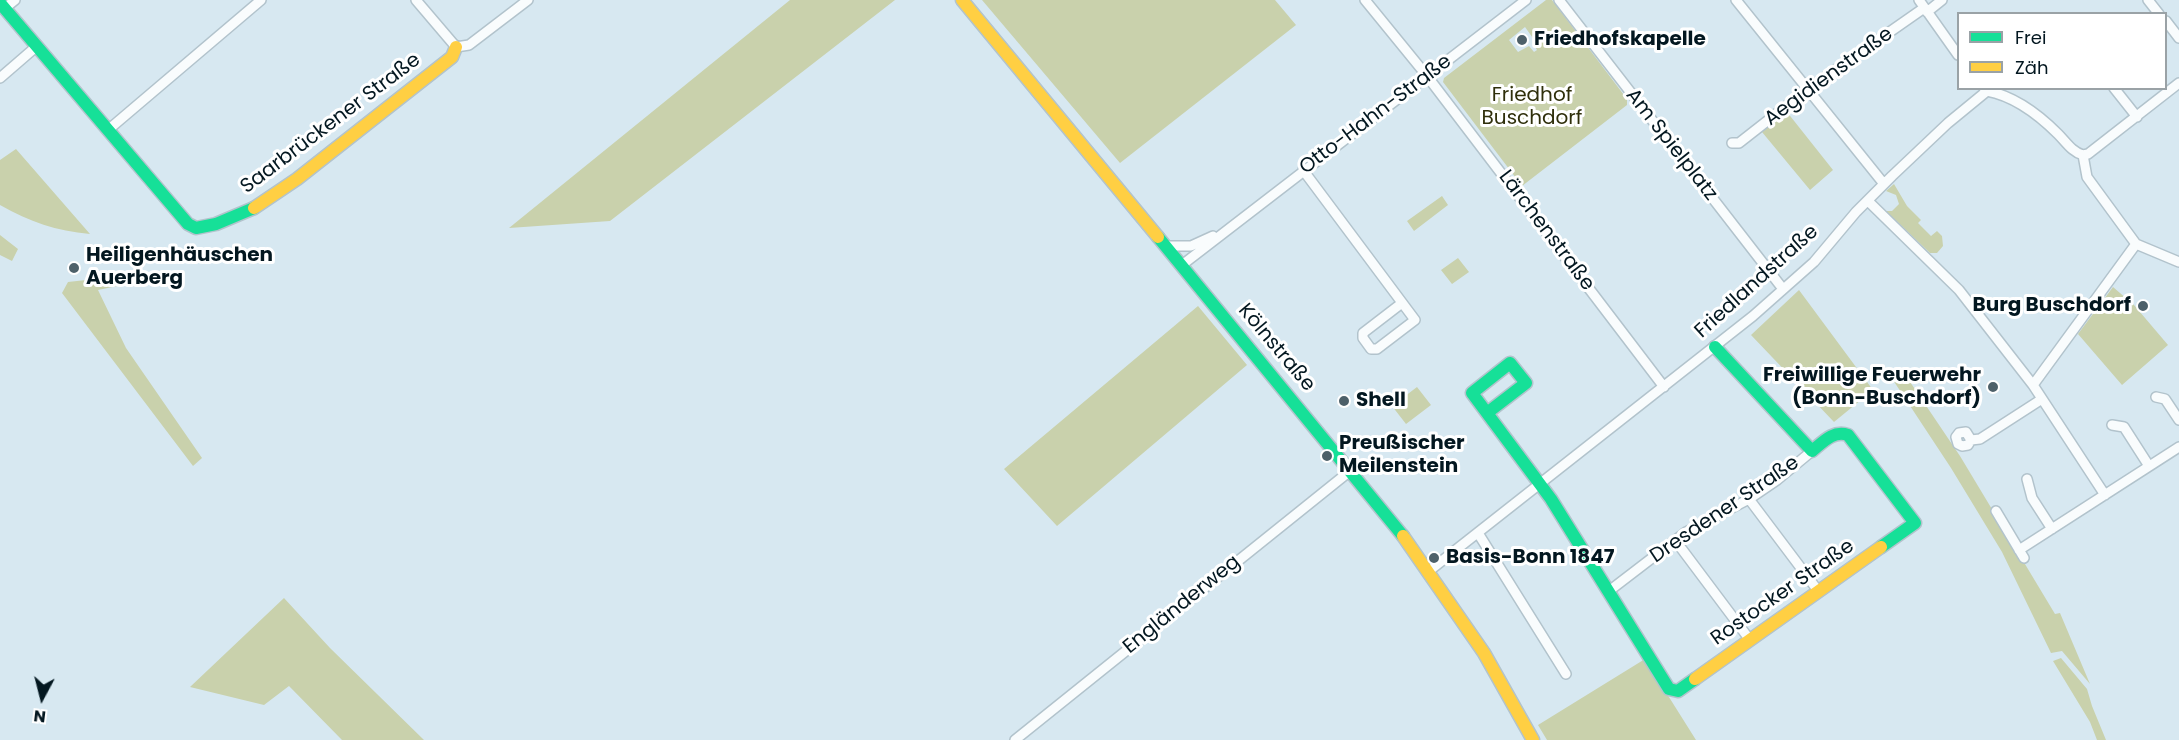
<!DOCTYPE html>
<html>
<head>
<meta charset="utf-8">
<style>
  body { margin:0 }
  #map { position:relative; width:2179px; height:740px; overflow:hidden; background:#d7e8f1; font-family:Poppins,sans-serif }
  canvas { display:block }
  .legend { position:absolute; left:1957px; top:12px; width:210px; height:78px; box-sizing:border-box; background:#fff; border:2px solid #9aa2a6; margin:0; padding:8px 10px; list-style:none; font-size:18px; color:#031720 }
  .legend li { display:flex; align-items:center; gap:12px; height:30px }
  .legend b { width:30px; border:2px solid #9aa2a6 }
  .north { position:absolute; left:12px; top:668px; width:60px; height:60px; -webkit-text-stroke:4px #fff; paint-order:stroke; rotate:187deg; font-size:16px; font-weight:700; line-height:24px; text-align:center; color:#031720 }
  .north::after { content:''; display:block; margin:auto; width:21px; height:27px; background:#031720; clip-path:polygon(50% 0,100% 100%,50% 72%,0 100%) }
</style>
</head>
<body>
<div id="map">
<canvas width="2179" height="740"></canvas>
<ul class="legend">
<li><b style="height:8px;background:#16e098"></b>Frei</li>
<li><b style="height:8px;background:#ffcf43"></b>Zäh</li>
</ul>
<div class="north">N</div>
</div>
<script>
const context = document.querySelector('canvas').getContext('2d');
context.lineJoin = 'round';
function fillPath(path, color) { context.fillStyle = color; context.fill(path, 'evenodd'); }
function trace(path, color, width, dash) { context.strokeStyle = color; context.lineWidth = width; context.lineCap = dash ? 'butt' : 'round'; context.setLineDash(dash || []); context.stroke(path); }
function label(font, color, halo, rows, align = 'center') {
  context.font = font + ' Poppins,sans-serif'; context.lineWidth = 6; context.setLineDash([]); context.textBaseline = 'middle'; context.strokeStyle = halo; context.fillStyle = color; for (const [text, x, y, turn = 0] of rows) {
    context.save(); context.translate(x, y); context.rotate((+turn || 0) * Math.PI / 180); context.textAlign = isNaN(turn) ? turn : align; if (halo) context.strokeText(text, 0, 0); context.fillText(text, 0, 0); context.restore();
  }
}
fillPath(new Path2D(`
  M790,0h105l-285,221 -101,7z
  M982,0h293l21,25 -176,138z
  M1546,0h6l75,99v6l-105,81 -79,-104 1,-4zM1525,27l10,14 -2,2 4,7 -3,2 -5,-6 -11,6 -9,-12z
  M1787,112l46,58 -23,20 -48,-58z
  M16,149l74,85c-34,-3 -60,-12 -90,-29v-45z
  M1894,184l13,22 14,14 -3,3 13,13 6,-5 5,5 1,10 -6,7h-7l-44,-42h6l7,-7 -3,-9 -10,-4z
  M1442,196l6,9 -34,26 -7,-10z
  M0,235l18,14 -6,12 -12,-6z
  M1458,258l11,14 -17,12 -11,-14z
  M158,272l17,2 -77,16 28,58 76,110 -9,8 -131,-173 6,-11z
  M2113,287l21,18 34,40 -46,40 -44,-51z
  M1799,290l74,100 -39,32 -83,-87z
  M1198,306l49,59 -190,161 -53,-57z
  M1902,370l58,86 95,158 5,-1 30,71 -28,-33 -11,2 -49,-101 -51,-84 -60,-91z
  M1417,387l14,18 -25,19 -14,-18z
  M284,598l46,50 94,92h-82l-53,-54 -25,19 -74,-18z
  M2061,658l26,31 5,17 14,34h-9l-7,-18 -37,-61z
  M1645,659l51,81h-149l-9,-15z`), '#c9d1ac');
const street = new Path2D(`
  M416,0l40,47 13,-2 59,-45
  M1365,0l62,76 237,311
  M1559,0l224,289
  M1736,0l148,184
  M1919,0l39,55
  M2148,0l11,14
  M5,8l10,-8
  M1927,12l15,-12
  M2166,21l13,17
  M0,78l37,-32
  M1984,88l3,3c27,5 52,24 71,43 8,8 14,18 25,21
  M2114,88l23,29
  M108,130l153,-130
  M1732,143h7l69,-54 116,-81
  M2083,155l4,22 49,67 43,18
  M2083,155l5,-1 91,-71
  M1303,170l112,150 -38,29h-6l-8,-11v-5l39,-30
  M1868,201l91,89 74,95 72,110
  M1167,246h24l22,-10
  M1182,265l344,-265
  M2033,385l103,-141
  M2156,397l9,2 14,21
  M2112,425l12,2 25,39
  M1971,440l-5,-8 -7,1 -3,4 2,7 4,2 6,-1 3,-5 9,-1 62,-40
  M2027,479l5,19 20,31
  M1749,499l70,93
  M1996,511l28,47
  M1478,533l88,141
  M1675,540l75,100
  M2019,550l160,-103
  M1429,571l324,-255 61,-54 42,-50 36,-36 56,-53 39,-32
  M1609,591l77,-59 63,-33 28,-19 35,-29
  M1015,740l335,-269`);
const fast = new Path2D(`
  M0,3l188,221 8,4 20,-4 38,-16
  M1158,237l245,299
  M1715,347l97,104c11,-9 21,-21 36,-16l67,88 -34,24
  M1487,413l39,-30 -16,-20 -38,30 79,106 118,190 9,2 17,-12`);
const slow = new Path2D(`
  M962,0l196,237
  M254,208l43,-29 155,-122 4,-10
  M1403,536l81,117 49,87
  M1695,679l186,-132`);
trace(street, '#b2c3cc', 12);
trace(fast, '#b2c3cc', 15);
trace(slow, '#b2c3cc', 15);
trace(street, '#f9fcfd', 9);
trace(fast, '#16e098', 12);
trace(slow, '#ffcf43', 12);
for (const [x, y, r, color] of [
  [1522,40,6,"#4d6069"],
  [74,268,6,"#4d6069"],
  [2143,306,6,"#4d6069"],
  [1993,387,6,"#4d6069"],
  [1344,401,6,"#4d6069"],
  [1327,456,6,"#4d6069"],
  [1434,558,6,"#4d6069"]
]) { const dot = new Path2D(); dot.arc(x, y, r, 0, 2 * Math.PI); context.fillStyle = color; context.fill(dot); trace(dot, '#fff', 2); }
label('bold 20px', '#031720', '#fff', [
  ["Friedhofskapelle",1534,40],
  ["Heiligenhäuschen",86,256],
  ["Auerberg",86,279],
  ["Burg Buschdorf",2131,306,"right"],
  ["Freiwillige Feuerwehr",1981,376,"right"],
  ["(Bonn-Buschdorf)",1981,399,"right"],
  ["Shell",1356,401],
  ["Preußischer",1339,444],
  ["Meilenstein",1339,467],
  ["Basis-Bonn 1847",1446,558]
], 'left');
label('20px', '#031720', '#fff', [
  ["Aegidienstraße",1829,77,-36],
  ["Otto-Hahn-Straße",1376,115,-37],
  ["Saarbrückener Straße",331,124,-37],
  ["Am Spielplatz",1671,145,52],
  ["Lärchenstraße",1546,231,53],
  ["Friedlandstraße",1757,282,-42],
  ["Kölnstraße",1276,348,50],
  ["Dresdener Straße",1725,510,-34],
  ["Rostocker Straße",1783,593,-35],
  ["Engländerweg",1182,605,-39]
]);
label('20px', '#2f2f0b', '#fff', [
  ["Friedhof",1532,96],
  ["Buschdorf",1532,119]
]);
</script>
</body>
</html>
